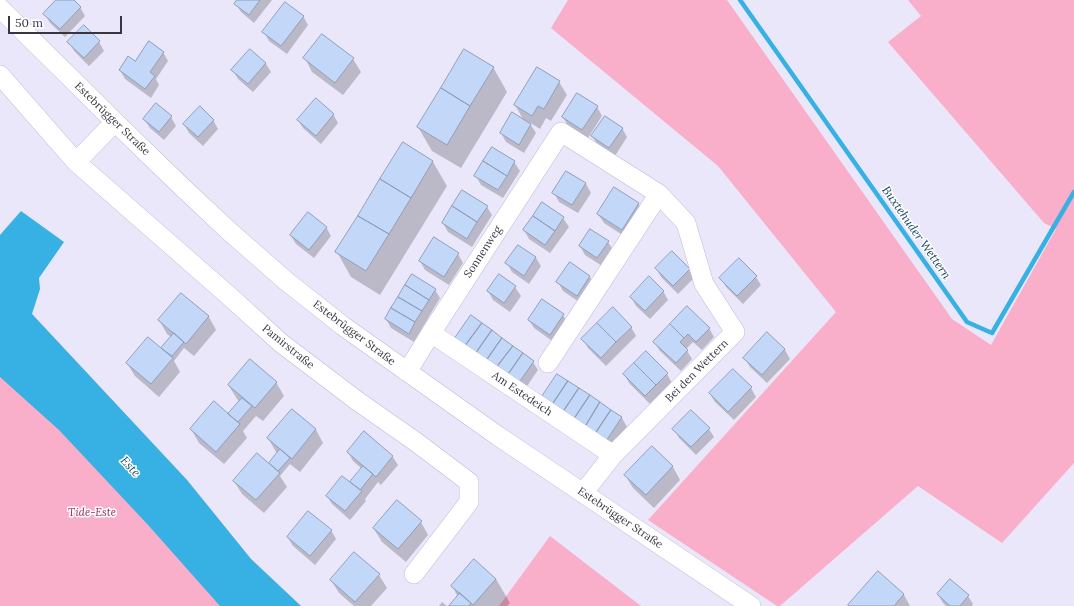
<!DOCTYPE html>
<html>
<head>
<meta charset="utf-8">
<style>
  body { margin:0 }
  #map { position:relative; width:1074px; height:606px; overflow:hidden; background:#eae7fa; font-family:Lora,serif }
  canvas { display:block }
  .scale { position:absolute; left:8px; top:16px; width:114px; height:18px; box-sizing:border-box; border:2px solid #383643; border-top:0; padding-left:5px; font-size:12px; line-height:14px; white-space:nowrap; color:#383643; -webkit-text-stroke:3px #fff; paint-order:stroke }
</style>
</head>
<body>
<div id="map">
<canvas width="1074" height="606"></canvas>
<div class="scale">50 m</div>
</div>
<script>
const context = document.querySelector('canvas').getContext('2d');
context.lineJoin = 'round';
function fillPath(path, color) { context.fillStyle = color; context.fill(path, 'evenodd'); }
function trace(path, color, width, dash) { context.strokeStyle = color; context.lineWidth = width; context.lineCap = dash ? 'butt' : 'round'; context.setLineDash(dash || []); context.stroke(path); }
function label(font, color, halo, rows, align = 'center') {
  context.font = font + ' Lora,serif'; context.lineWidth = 3; context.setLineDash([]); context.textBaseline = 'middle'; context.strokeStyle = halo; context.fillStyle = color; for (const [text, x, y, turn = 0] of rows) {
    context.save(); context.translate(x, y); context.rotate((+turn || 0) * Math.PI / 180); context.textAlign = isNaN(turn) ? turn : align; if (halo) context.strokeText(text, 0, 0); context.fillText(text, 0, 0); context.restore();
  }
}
fillPath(new Path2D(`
  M568,0h159l225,319 39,26 65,-116 -12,-6 -156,-181 33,-26 -13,-16h166v463l-72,80 -84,-57 -138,120h-3l-129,-86 188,-208 -118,-146 -167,-138z
  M0,288l32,26 155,166 64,79 50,47h-301z
  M550,536l91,70h-142z`), '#f9aec9');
fillPath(new Path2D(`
  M21,211l43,31 -25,36 1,11 -8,25 155,166 64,79 50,47h-81l-71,-80 -90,-96 -59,-53v-142z`), '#37b1e3');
fillPath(new Path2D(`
  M58,0h14l8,7 5,9 -20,21 -15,-14 -5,-9z
  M238,0h34l-18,23 -13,-11 -5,-8z
  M303,16l5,9 -21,29 -18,-13 -5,-9z
  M69,42h30l5,9 -15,15 -15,-15z
  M250,50l16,14 5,8 -18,20 -15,-13 -5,-9z
  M163,52l5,9 -12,18 3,6 -8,13 -26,-19 -5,-9 15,-7z
  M305,58l48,1 8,13 -18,23 -31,-23z
  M493,67l14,25 -46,76 -29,-17 -14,-24z
  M559,82l8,13 -16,26 -5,-3 -6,11 -11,-7 7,11 -12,20 -18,-11 -5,-9 23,-12 -9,-16z
  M597,107l5,9 -14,22 -20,-12 -5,-9z
  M333,114l5,9 -17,21 -18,-16 -5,-8z
  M171,117l5,9 -12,14 -14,-12 -6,-9z
  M213,120l5,9 -15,17 -14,-13 -5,-9z
  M622,128l5,9 -12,19 -17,-11 -6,-9z
  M403,144l30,18 14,24 -67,109 -29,-18 -14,-25z
  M492,148l22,14 6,9 -17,27 -22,-13 -5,-9z
  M567,172l19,12 5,9 -13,20 -19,-11 -5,-9z
  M638,203l6,9 -17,26 -23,-15 -6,-9z
  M487,207l5,8 -20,32 -24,-15 -5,-9z
  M563,218l6,9 -19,26 -21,-14 -5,-9z
  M326,227l5,9 -17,22 -18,-14 -5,-8z
  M608,242l5,8 -11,16 -17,-11 -5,-9z
  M458,254l5,9 -14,22 -24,-15 -5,-9z
  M536,258l5,8 -12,18 -17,-12 -5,-9z
  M656,268l33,2 5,8 -16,16 -17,-17z
  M499,276l16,11 6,9 -11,16 -17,-12 -5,-9z
  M589,276l6,9 -13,19 -19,-13 -5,-9z
  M756,277l5,8 -18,19 -17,-17 -5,-9z
  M435,290l5,8 -26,44 -23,-14 -5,-9z
  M663,291l5,9 -18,19 -14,-13 -5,-9z
  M181,294l28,23 7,13 -22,26 -10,-8 -10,13 6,11 -21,25 -24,-21 -8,-13 35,-14 9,-12 -4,-3 -8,-14z
  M563,315l5,9 -13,19 -21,-15 -5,-8z
  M631,327l5,9 -30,30 -18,-18 -5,-9z
  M709,328l5,9 -12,13 -9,-8 -7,7 6,10 -11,12 -21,-20 -6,-9z
  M767,334l18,16 5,9 -23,24 -17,-16 -5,-9z
  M456,338l77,24 5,8 -15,22z
  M646,353l21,21 5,9 -22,21 -21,-21 -5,-9z
  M557,375l65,43 5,9 -16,22z
  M276,382l8,14 -21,25 -7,-5 -13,15 4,7 -23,26 -25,-21 -8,-14 40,-11 9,-16 -3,-3 -8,-13z
  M751,388l5,9 -22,23 -19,-18 -5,-8z
  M292,410l24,20 7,13 -23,29 -10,-8 -10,12 7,11 -23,26 -22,-19 -8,-13 35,-16 9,-12 -2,-1 -8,-14z
  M674,429h35l5,8 -18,18 -17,-17z
  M652,447l21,20 7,13 -26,28 -21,-20 -8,-13z
  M348,452l44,4 6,9 -17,20 -3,-3 -13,17 1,2 -16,19 -18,-16 -5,-8 23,-13 12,-14 -9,-8z
  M421,522l7,13 -22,27 -24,-20 -8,-13z
  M331,530l5,9 -21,26 -22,-19 -5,-8z
  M878,572l26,23 6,11h-60z
  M379,575l8,13 -16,18h-17l-15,-13 -8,-13z
  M496,579l14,24 -3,3h-56l7,-9 -6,-11z
  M938,595l30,1 5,8 -1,2h-26l-3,-3z
  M442,602l5,4h-8z`), '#0003');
trace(new Path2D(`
  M740,0l227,322 25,11 82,-141`), '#37b1e3', 4.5);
const building = new Path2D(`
  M56,0h18l7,7 -21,22 -17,-15z
  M237,0h23l-11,15 -15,-11z
  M285,2l19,14 -23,30 -19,-14z
  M84,25l16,16 -16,17 -17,-16z
  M322,34l32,24 -19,25 -32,-25z
  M149,41l15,11 -14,20 5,4 -10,13 -26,-19 9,-14 7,5z
  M250,49l16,14 -18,21 -17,-14z
  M464,49l30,18 -24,39 -29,-18z
  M537,67l23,14 -16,28 -6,-3 -6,10 -18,-11z
  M441,88l29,18 -23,39 -30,-18z
  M577,93l21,13 -16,24 -20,-13z
  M316,98l18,16 -18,22 -19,-16z
  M156,103l16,13 -13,16 -16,-13z
  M200,106l14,14 -16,17 -15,-13z
  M512,112l19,12 -12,21 -19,-12z
  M605,116l18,12 -14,20 -18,-12z
  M403,142l30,19 -22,37 -31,-19z
  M492,147l23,14 -8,15 -24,-15z
  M483,161l24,15 -9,14 -24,-14z
  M566,171l20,12 -14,22 -20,-12z
  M380,179l31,19 -22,36 -31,-18z
  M614,187l25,16 -17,27 -25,-16z
  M462,190l26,16 -11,16 -25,-16z
  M542,202l22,15 -9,14 -22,-15z
  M452,206l25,16 -10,17 -25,-16z
  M308,212l19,15 -18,23 -19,-15z
  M358,216l31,18 -23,37 -31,-19z
  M533,216l22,15 -10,14 -22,-15z
  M590,229l19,12 -12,17 -18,-12z
  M434,237l25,16 -15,24 -25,-16z
  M518,245l18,12 -12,19 -19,-13z
  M672,251l18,18 -17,17 -18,-18z
  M739,258l18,18 -20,20 -18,-18z
  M570,262l20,14 -13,20 -21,-14z
  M412,274l24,15 -7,11 -24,-15z
  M499,274l17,12 -12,17 -17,-12z
  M649,276l15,15 -19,20 -15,-14z
  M405,285l24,15 -7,11 -24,-14z
  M181,293l28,23 -23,28 -28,-24z
  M398,297l24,14 -7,11 -24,-14z
  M542,299l22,15 -14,21 -22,-15z
  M687,306l23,22 -14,14 -8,-8 -4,4 -14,-14z
  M613,307l19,20 -16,15 -19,-19z
  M391,308l24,14 -6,12 -24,-15z
  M471,315l11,8 -17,23 -10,-8z
  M482,323l10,7 -16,23 -11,-7z
  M597,323l19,19 -15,16 -20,-19z
  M670,324l14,14 -4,4 8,8 -12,13 -23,-21z
  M492,330l10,8 -16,23 -10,-8z
  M767,332l18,17 -23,26 -19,-17z
  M174,333l10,9 -12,14 -11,-8z
  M148,337l25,21 -22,26 -25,-21z
  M502,338l11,8 -17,22 -10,-7z
  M513,346l10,7 -16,23 -11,-8z
  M646,351l22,22 -12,12 -22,-22z
  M523,353l11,8 -16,23 -11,-8z
  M250,359l27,23 -22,26 -27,-23z
  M634,363l22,22 -11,11 -22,-22z
  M733,369l19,18 -24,25 -19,-19z
  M557,374l11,7 -16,24 -11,-7z
  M568,381l11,7 -16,24 -11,-7z
  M579,388l11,7 -16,24 -11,-7z
  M590,395l10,7 -15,25 -11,-8z
  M242,398l10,8 -14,16 -10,-8z
  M214,401l26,23 -24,28 -26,-23z
  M600,402l11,8 -16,24 -10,-7z
  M292,409l24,20 -24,30 -25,-21z
  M611,410l11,7 -16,24 -11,-7z
  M691,410l19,18 -19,19 -19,-18z
  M364,431l29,25 -17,21 -29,-25z
  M652,446l21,20 -27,29 -22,-20z
  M280,449l10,9 -12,13 -9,-8z
  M257,453l23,20 -24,27 -23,-19z
  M363,466l10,8 -13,16 -10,-8z
  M342,476l20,15 -17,20 -19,-15z
  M397,500l25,21 -24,28 -25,-21z
  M308,511l24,19 -22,26 -23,-19z
  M354,552l26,22 -25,28 -25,-22z
  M474,559l22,20 -23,26 -22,-19z
  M878,571l26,23 -10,12h-44l-2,-1z
  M950,579l19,16 -9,11h-10l-13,-12z
  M460,593l11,10 -2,3h-20z`);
fillPath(building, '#c3d7f8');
trace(building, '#8f9eb9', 1);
const minor = new Path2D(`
  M0,8l115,114 66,64 48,45 57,50 57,45 155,110 253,170
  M0,75l76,87
  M115,122l-39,40 152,133 53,48 75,57 60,42 53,40v20l-55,72
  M431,333l182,122
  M548,363l111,-169
  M407,372l24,-39 130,-201 98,62 27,29 18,61 31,48 -122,123 -30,38`);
trace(minor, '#bcb7d6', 20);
trace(minor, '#fff', 19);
label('11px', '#383643', '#fff', [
  ["Estebrügger Straße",112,119,44],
  ["Sonnenweg",483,252,-57],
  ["Estebrügger Straße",354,333,37],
  ["Pamirstraße",288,347,39],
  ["Bei den Wettern",697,371,-45],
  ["Am Estedeich",522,394,34],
  ["Estebrügger Straße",620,518,34]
]);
label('italic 11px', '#95235a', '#fff', [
  ["Tide-Este",92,513]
]);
label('italic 12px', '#194a5f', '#fff', [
  ["Buxtehuder Wettern",916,233,55],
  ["Este",130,467,47]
]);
</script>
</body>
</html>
